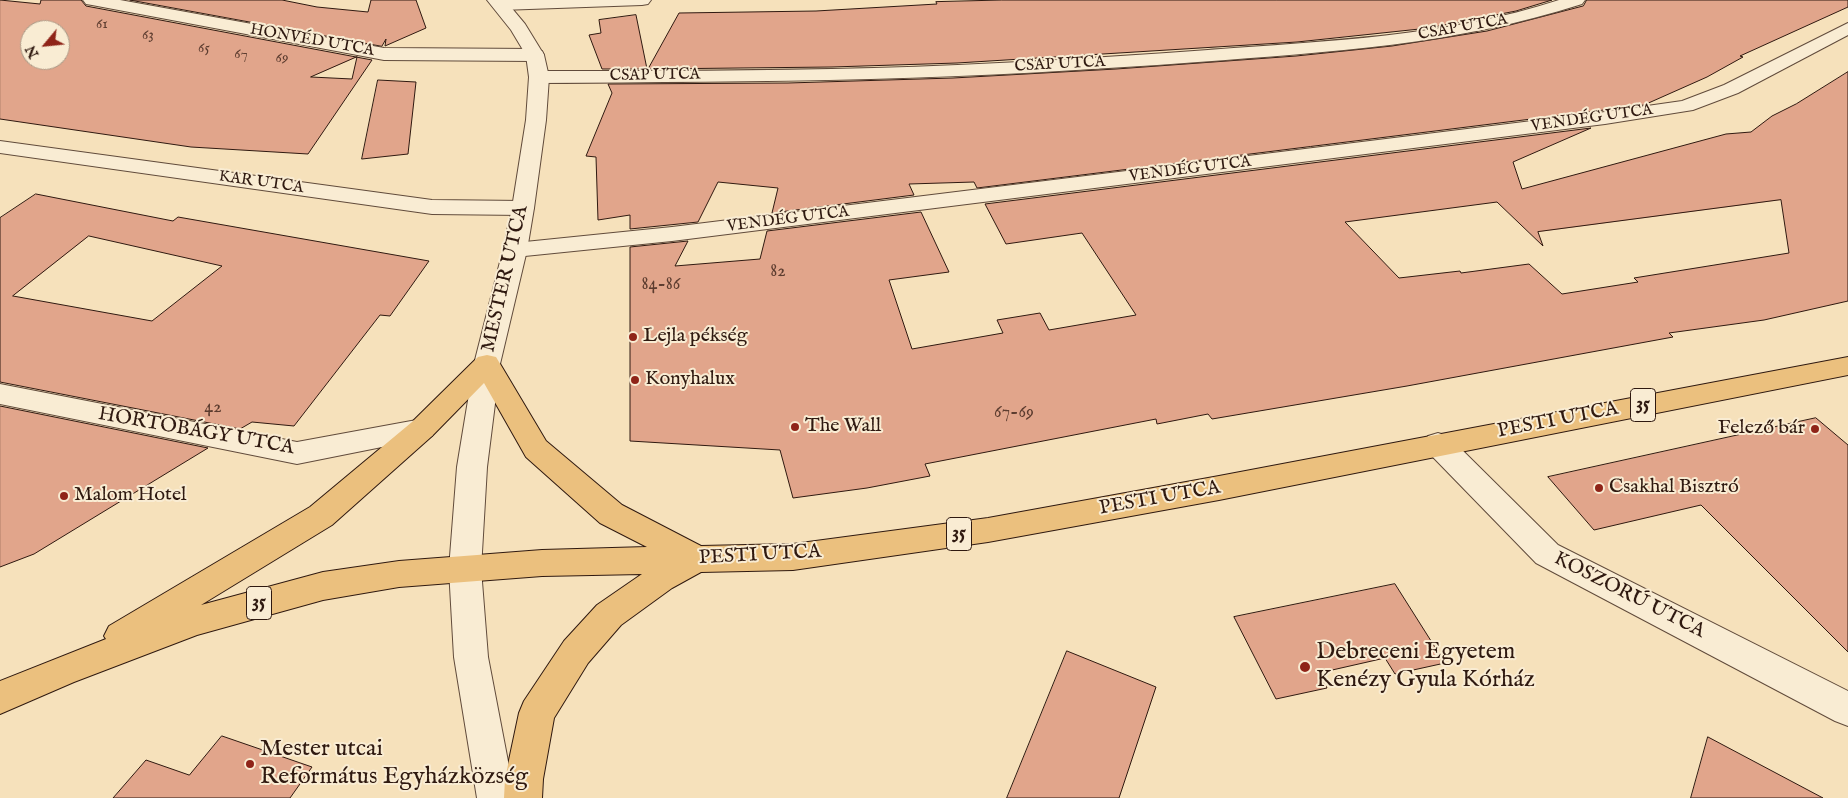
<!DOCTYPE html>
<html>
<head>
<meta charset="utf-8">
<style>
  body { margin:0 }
  #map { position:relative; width:1848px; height:798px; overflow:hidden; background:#f6e1bb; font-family:"IM FELL English",serif }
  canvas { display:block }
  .north { position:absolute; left:20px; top:20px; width:50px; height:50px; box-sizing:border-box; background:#f9ecd3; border:1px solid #a89885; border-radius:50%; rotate:242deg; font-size:14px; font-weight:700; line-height:20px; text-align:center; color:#2f1910 }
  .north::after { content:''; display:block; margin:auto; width:18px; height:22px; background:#8f2418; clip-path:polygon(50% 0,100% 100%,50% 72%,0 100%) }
</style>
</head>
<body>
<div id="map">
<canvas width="1848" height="798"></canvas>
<div class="north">N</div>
</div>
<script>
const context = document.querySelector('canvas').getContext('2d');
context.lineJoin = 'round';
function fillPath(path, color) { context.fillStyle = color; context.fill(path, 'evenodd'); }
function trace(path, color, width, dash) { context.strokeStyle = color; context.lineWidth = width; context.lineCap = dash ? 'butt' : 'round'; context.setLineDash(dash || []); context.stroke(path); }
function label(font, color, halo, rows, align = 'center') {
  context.font = font + ' "IM FELL English",serif'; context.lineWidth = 4; context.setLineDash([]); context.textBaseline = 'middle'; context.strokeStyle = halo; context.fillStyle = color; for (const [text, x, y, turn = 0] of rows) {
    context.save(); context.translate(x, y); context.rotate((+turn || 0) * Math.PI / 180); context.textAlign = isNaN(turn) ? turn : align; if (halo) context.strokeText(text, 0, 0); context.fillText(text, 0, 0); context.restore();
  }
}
const building = new Path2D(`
  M0,0l40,4 1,-4h40l5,6 286,54 -64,94 -117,-7 -191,-28zM30,30h30v30h-30zM357,57l-5,22 -41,-2z
  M130,0h152l35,7 51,5 3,-12h45l10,28 -41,18 1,-7 -4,7z
  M1002,0h550l-36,11 -87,17 -132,14 -340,21 -125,4 -184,2 31,-56 137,-2 121,-7 -1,-2z
  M1587,0h261v7l-108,49 3,1 -36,20 -63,28 -667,83 -3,-6 -65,2 5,11 -142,18 6,-25 -60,-6 -20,40 -68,7v-14l-32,5 -2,-63 -10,-1 26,-63 -4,-9 180,-1 165,-5 163,-9 180,-13 96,-10 95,-15 96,-25z
  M636,15l11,54h-45l-13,-34 12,-2 -2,-13z
  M1848,72v229l-84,19 -95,13 4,4 -266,49 -195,33 -4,-5 -51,10 -1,-5 -231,45 5,12 -63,12 -74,10 -13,-48 -150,-9v-194l58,-6 -13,25 85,-7 7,-28 154,-19 28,60 -60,8 23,69 91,-16 -6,-13 43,-7 9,17 87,-15 -54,-82 -76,11 -21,-40 606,-76 -78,34 9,27 204,-55 25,-2 21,-16 24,-12zM1781,200l8,53 -155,25 4,4 -76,12 -33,-30 -68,9 -1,-2 -61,7 -54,-56 152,-20 46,44 -5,-14z
  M378,80l38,2 -8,72 -46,5z
  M36,194l137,27 5,-4 251,44 -39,55 -10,-1 -86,111 -42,-4 -12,7 -240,-47v-164zM89,236l133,30 -70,55 -139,-25z
  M0,406l208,42 -174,106 -34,13z
  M1816,418l32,27v207l-147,-147 -107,25 -46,-53z
  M1395,584l50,79 -50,11 -10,-16 -66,15 8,15 -51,11 -42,-82z
  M1067,651l89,36 -37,111h-112z
  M222,736l90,31 -22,31h-177l33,-38 43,15z
  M1708,737l115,61h-132z`);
fillPath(building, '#e1a58b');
trace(building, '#2f1910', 1);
const minor = new Path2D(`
  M83,0h37l264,48 151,1 7,2 2,4 -2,4 -7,2 -151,-1 -292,-55 -6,-1z
  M500,0h151l-3,4 -6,1 -141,5 -6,-1 -3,-4 3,-4z
  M1559,0h26l-3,4c-127,41 -252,48 -384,58 -109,8 -218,14 -327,17 -111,3 -221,3 -332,4l-7,-2 -3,-4 3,-4 7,-2c112,0 223,0 335,-3 111,-3 223,-10 334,-18 118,-9 238,-13 351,-50z
  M1848,23v12l-110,58 -45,17 -88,14 -933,117 -157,16 -8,-2 -4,-5 4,-5 8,-2 157,-16 933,-115 77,-11 42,-16z
  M0,141l432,59 91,1 8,2 3,5 -3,5 -8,2 -91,-1 -432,-61z
  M0,384l297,58 125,-23 10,3 4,7 -4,7 -10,3 -125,25 -297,-60z
  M1438,433l10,3 110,109 290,146v35l-13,-5 -299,-158 -108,-111 -4,-8 4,-8z
  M465,556l11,4 5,9 7,88 27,141h-38l-23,-141 -5,-88 5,-9z`);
const tertiary = new Path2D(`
  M487,0h18l20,24 19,31 5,22 -3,43 -12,88 -7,42 -27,114 -13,103 -6,102 -5,9 -11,4 -11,-4 -5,-9 8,-102 17,-103 29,-114 9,-42 14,-88 3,-43 -3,-22 -15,-25z`);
const primary = new Path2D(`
  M487,355l9,2 50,84 76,64 79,41 92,-2 195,-26 231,-42 629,-119v18l-629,125 -231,42 -195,28 -92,2 -29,16 -51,37 -33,38 -34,55 -11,61 -1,19h-38l1,-19 14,-66 5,-12 40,-60 33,-36 45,-31 -100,2 -143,11 -76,13 -126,35 -123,47 -74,32v-33l106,-42 -2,-3 5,-10 201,-119 102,-85 66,-65zM484,383l42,74 74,66 47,24 -105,3 -143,11 -76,11 -122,33 131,-80 100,-89z`);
trace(minor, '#614b3b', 2);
trace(tertiary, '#614b3b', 2);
trace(primary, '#2f1910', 2);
fillPath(minor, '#f9ecd3');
fillPath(tertiary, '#f9ecd3');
fillPath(primary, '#ebc07e');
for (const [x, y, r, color] of [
  [633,337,5,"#8f2418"],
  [635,380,5,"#8f2418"],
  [795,427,5,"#8f2418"],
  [1815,429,5,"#8f2418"],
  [1599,488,5,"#8f2418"],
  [64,496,5,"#8f2418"],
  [1305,667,6,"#8f2418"],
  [250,764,5,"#8f2418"]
]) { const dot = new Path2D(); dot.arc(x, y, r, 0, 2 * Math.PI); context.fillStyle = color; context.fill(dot); trace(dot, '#f9ecd3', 2); }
label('15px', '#5c3c2f', null, [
  ["61",102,25],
  ["63",148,36],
  ["65",204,49],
  ["67",241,55],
  ["69",282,59]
]);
label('16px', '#2f1910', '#f9ecd3', [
  ["CSAP UTCA",1463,28,-10],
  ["HONVÉD UTCA",312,41,10],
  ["CSAP UTCA",1060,65,-3],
  ["CSAP UTCA",655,76,-1],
  ["VENDÉG UTCA",1592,119,-8],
  ["VENDÉG UTCA",1190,170,-7],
  ["KAR UTCA",261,183,8],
  ["VENDÉG UTCA",788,220,-7]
]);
label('18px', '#5c3c2f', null, [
  ["82",778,272],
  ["84-86",661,285],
  ["42",213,408],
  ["67-69",1014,413]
]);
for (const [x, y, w] of [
  [1643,405,25],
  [959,534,25],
  [259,603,25]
]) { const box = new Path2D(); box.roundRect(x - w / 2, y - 16.5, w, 33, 4); context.fillStyle = '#f9ecd3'; context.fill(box); trace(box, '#2f1910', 1); }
label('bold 19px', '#2f1910', null, [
  ["35",1643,405],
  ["35",959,534],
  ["35",259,603]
]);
label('20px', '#2f1910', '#f9ecd3', [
  ["MESTER UTCA",506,279,-77],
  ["PESTI UTCA",1558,421,-11],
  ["HORTOBÁGY UTCA",196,432,10],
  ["PESTI UTCA",1160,499,-10],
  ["PESTI UTCA",760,556,-3],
  ["KOSZORÚ UTCA",1629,596,27]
]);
label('20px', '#2f1910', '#f9ecd3', [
  ["Lejla pékség",643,337],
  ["Konyhalux",645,380],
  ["The Wall",805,427],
  ["Felező bár",1805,429,"right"],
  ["Csakhal Bisztró",1609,488],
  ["Malom Hotel",74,496]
], 'left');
label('24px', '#2f1910', '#f9ecd3', [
  ["Debreceni Egyetem",1316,653],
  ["Kenézy Gyula Kórház",1316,681],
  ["Mester utcai",260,750],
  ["Református Egyházközség",260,778]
], 'left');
</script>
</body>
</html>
